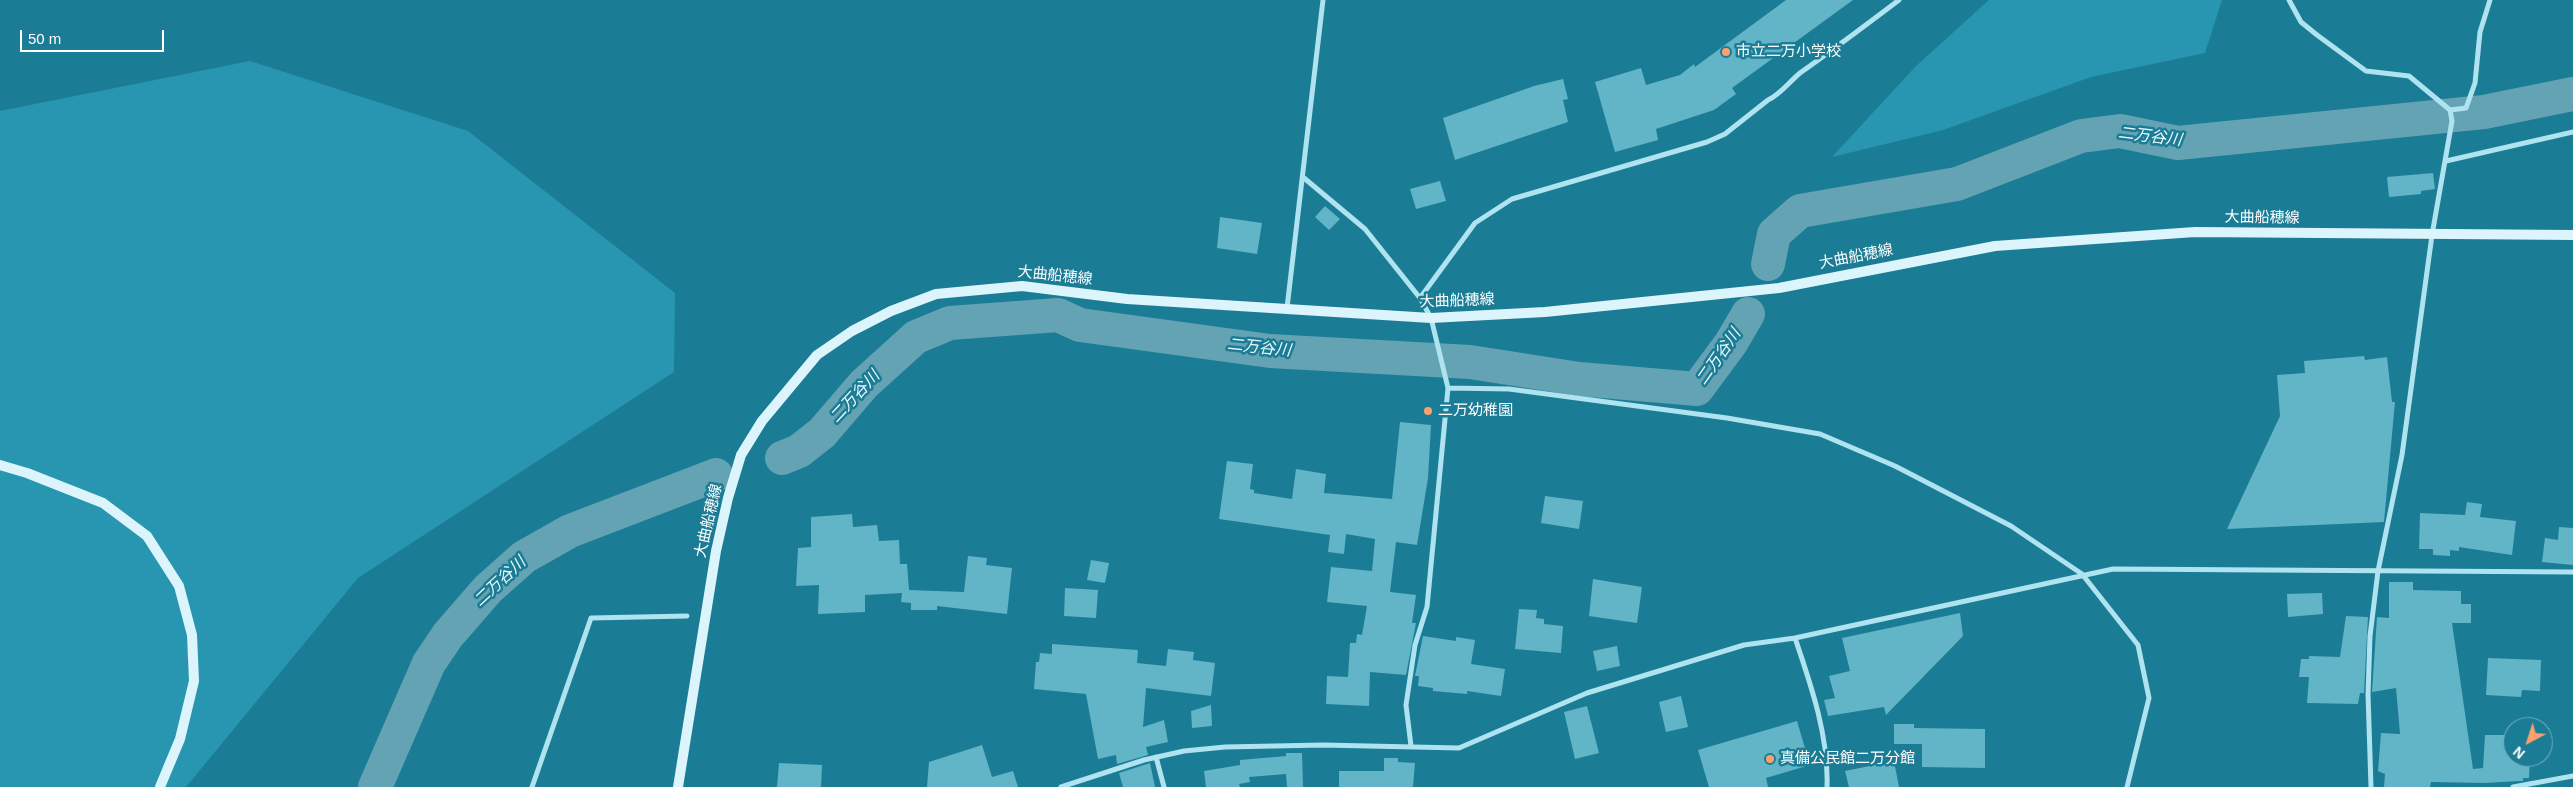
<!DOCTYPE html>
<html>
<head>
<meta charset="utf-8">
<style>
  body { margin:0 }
  #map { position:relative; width:2573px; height:787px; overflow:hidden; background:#1b7c95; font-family:Helvetica,sans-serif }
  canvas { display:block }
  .north { position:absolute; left:2503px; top:717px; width:50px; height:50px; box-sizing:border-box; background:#1b7c95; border:1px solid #76b0bf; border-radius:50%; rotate:220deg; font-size:14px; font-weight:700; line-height:20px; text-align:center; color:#fff }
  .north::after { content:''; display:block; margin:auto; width:18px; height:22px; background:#ffa06c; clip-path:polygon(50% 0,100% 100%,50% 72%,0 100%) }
  .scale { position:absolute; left:20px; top:30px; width:144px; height:22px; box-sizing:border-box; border:2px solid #fff; border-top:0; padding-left:6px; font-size:15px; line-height:18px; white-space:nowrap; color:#fff; -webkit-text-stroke:4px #1b7c95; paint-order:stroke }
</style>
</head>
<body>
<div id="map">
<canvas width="2573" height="787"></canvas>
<div class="north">N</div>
<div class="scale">50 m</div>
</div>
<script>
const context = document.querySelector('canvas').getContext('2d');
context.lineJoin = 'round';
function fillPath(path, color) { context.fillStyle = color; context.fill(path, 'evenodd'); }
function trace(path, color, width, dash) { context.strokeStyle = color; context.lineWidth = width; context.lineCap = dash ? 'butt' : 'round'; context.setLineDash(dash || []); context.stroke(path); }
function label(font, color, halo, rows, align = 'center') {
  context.font = font + ' Helvetica,"Noto Sans JP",sans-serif'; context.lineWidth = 5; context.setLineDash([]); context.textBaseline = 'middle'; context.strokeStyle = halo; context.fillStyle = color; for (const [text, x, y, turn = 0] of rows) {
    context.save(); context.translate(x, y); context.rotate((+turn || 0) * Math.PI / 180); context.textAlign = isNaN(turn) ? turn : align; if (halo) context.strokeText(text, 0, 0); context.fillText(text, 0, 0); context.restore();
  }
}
fillPath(new Path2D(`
  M1989,0h233l-17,53 -114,24 -148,53 -111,27 84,-91z
  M250,61l218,70 207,162 -1,79 -316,206 -172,209h-186v-676z`), '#2896b0');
trace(new Path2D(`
  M1768,264l6,-30 26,-23 157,-27 124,-48 39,-5 58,12 306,-31 89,-18
  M782,458l17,-7 23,-18 42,-49 52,-47 34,-14 108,-8 22,10 190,26 200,11 109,17 118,10 34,-46 17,-29
  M375,787l54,-124 19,-28 40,-46 36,-32 46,-26 146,-56`), '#64a3b3', 34);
fillPath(new Path2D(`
  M1786,0h67l-121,88 4,6 -22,16 -58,19 2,11 -43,12 -20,-70 46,-14 5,17 34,-10 14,-11 1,3z
  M1563,79l5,20 -5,1 5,22 -113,38 -12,-42 91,-32z
  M2433,173l2,16 -14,2v3l-32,3 -2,-20z
  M1440,181l6,20 -30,8 -6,-20z
  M1325,206l15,13 -11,11 -14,-13z
  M1220,217l42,6 -5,31 -40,-6z
  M2364,356l1,4 22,-3 5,45h3l-11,120 -157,7 53,-113 -3,-41 28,-2 -1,-12z
  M1400,422l31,3 -3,53 -11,67 -21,-3 -6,50 26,3 -4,28h4l-10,52 -36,-3 -1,34 -43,-2 1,-28 21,1 2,-34h6l1,-9 5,1 5,-29 -40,-4 4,-35 41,4 3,-32 -29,-5 -2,20 -16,-2 2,-17 -111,-16 8,-58 26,3 -3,25 4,1v3l38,6 4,-30 30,5 -2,19 68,6z
  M1545,496l38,5 -4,28 -38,-6z
  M2467,502l15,2 -2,13 36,4 -4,34 -53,-8v4l-9,-1v6l-17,-1v-6h-14l1,-36 45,2z
  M852,514l1,13 24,-2 2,16 20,-1 1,24h7l2,26 55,2 4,-36 19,2 -1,7 26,3 -5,46 -70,-8v4h-26v-7l-10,-1 1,-9 -37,2v17l-47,2 1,-29 -23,1 2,-38 13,-1v-30z
  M2559,527l14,1v37l-31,-3 3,-24 13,2z
  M1091,560l18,3 -4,20 -18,-3z
  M1593,579l49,8 -5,36 -48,-7z
  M2389,582h24v8l48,1v13h10v19h-19l21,146 10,-1 2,-33h28v22h17l-1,21h-6v3h-4l-34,2 -54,-1 -1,5h-46l1,-13 -7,-3 3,-38 19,1 -4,-46 -24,4 5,-75 12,1z
  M1065,588l33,2 -2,28 -32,-2z
  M2322,593l1,21 -35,3 -1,-23z
  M1519,609l18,1 -1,8 8,1v5l19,2 -2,27 -46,-4z
  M1960,613l3,23 -77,79 -2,-8 -56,9 -4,-16 11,-2 -6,-22 21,-5 -8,-33z
  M2346,616l22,1 -4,76h-4l-2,11 -51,-1 2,-26h-10l2,-18h8v-3l31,1z
  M1423,636l33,5v-4l19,3 -4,24 34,5 -4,27 -34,-5v3l-34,-3v-3l-15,-2 1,-10h-4z
  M1052,644l86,6 -1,13 29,3 2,-17 26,3 -1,8 22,3 -4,33 -65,-8 -3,39 21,-7 4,22 -22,5 2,8 -31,9 -1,-9 -18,4 -12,-65 -52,-5 2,-27h3l1,-9 12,1z
  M1617,646l3,20 -23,5 -4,-20z
  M2488,658l53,2 -1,31 -18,-1 -1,7 -35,-2z
  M1681,696l7,31 -22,5 -7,-30z
  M1211,705l1,21 -20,2 -1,-17z
  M1587,706l12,47 -24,6 -11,-47z
  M1797,721l13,44 -44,13 2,9h-59l-11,-37z
  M1894,724h20v4l71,1v39l-63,-1v-23h-28z
  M982,745l10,32 21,-6 5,16h-91l2,-25z
  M1286,753h16l1,34h-16l-1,-13 -37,3 1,5 -11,2 1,3h-34l-2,-16 36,-6v-5l46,-4z
  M1384,758h14v4l17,1 -2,24h-74v-16h45z
  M1894,761l5,26h-50l-4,-16z
  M779,763l43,2 -1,22h-44z
  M1150,763l5,24h-32l-4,-14z`), '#62b4c7');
trace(new Path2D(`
  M2289,0l12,22 16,13 49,36 43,5 41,34 2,11 -20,114 -30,220 -24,116 -8,65 -2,58 3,93
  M2450,110l16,-2 9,-25 5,-51 10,-32
  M2446,161l127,-29
  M1304,178l61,51 55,69 11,20 17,70 -21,219 -12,38 -9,60 5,41
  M1420,298l55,-75 37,-24 195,-57 18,-8 43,-34c13,-6 21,-18 32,-27 34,-24 66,-48 99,-73
  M1287,308l36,-308
  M1448,388l61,1 218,29 93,16 75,32 116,60 71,48 56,71 11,53 -22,89
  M1795,638c16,47 34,99 32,149
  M1156,757l8,30
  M532,787l59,-169 96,-2
  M1061,787l83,-27 40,-9 41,-4 98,-2 136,3 128,-55 157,-48 51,-7 318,-69 460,3
  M2513,787l60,-11`), '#aee3ef', 5);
trace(new Path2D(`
  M0,465l27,8 76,30 44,33 32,50 13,49 2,46 -14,58 -20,48
  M678,787l38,-236 12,-53 13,-43 21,-34 55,-66 35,-24 39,-20 45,-17 86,-8 105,13 304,19 114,-6 234,-24 216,-42 200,-14 378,3`), '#dcf4fb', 10);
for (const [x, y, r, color] of [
  [1726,52,5,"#ffa06c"],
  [1428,411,5,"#ffa06c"],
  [1770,759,5,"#ffa06c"]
]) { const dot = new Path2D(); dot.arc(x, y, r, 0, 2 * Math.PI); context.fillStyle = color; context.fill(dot); trace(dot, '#1b7c95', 2); }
label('15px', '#fff', '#1b7c95', [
  ["市立二万小学校",1736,52],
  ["二万幼稚園",1438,411],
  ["真備公民館二万分館",1780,759]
], 'left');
label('15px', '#fff', '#1b7c95', [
  ["大曲船穂線",2262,218,1],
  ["大曲船穂線",1856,257,-11],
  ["大曲船穂線",1055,276,6],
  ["大曲船穂線",1457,301,-2],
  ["大曲船穂線",709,521,-77]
]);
label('italic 16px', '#eefafd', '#1b7c95', [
  ["二万谷川",2150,137,7],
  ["二万谷川",1259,348,6],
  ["二万谷川",1719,357,-55],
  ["二万谷川",855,397,-47],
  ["二万谷川",500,582,-43]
]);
</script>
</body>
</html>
